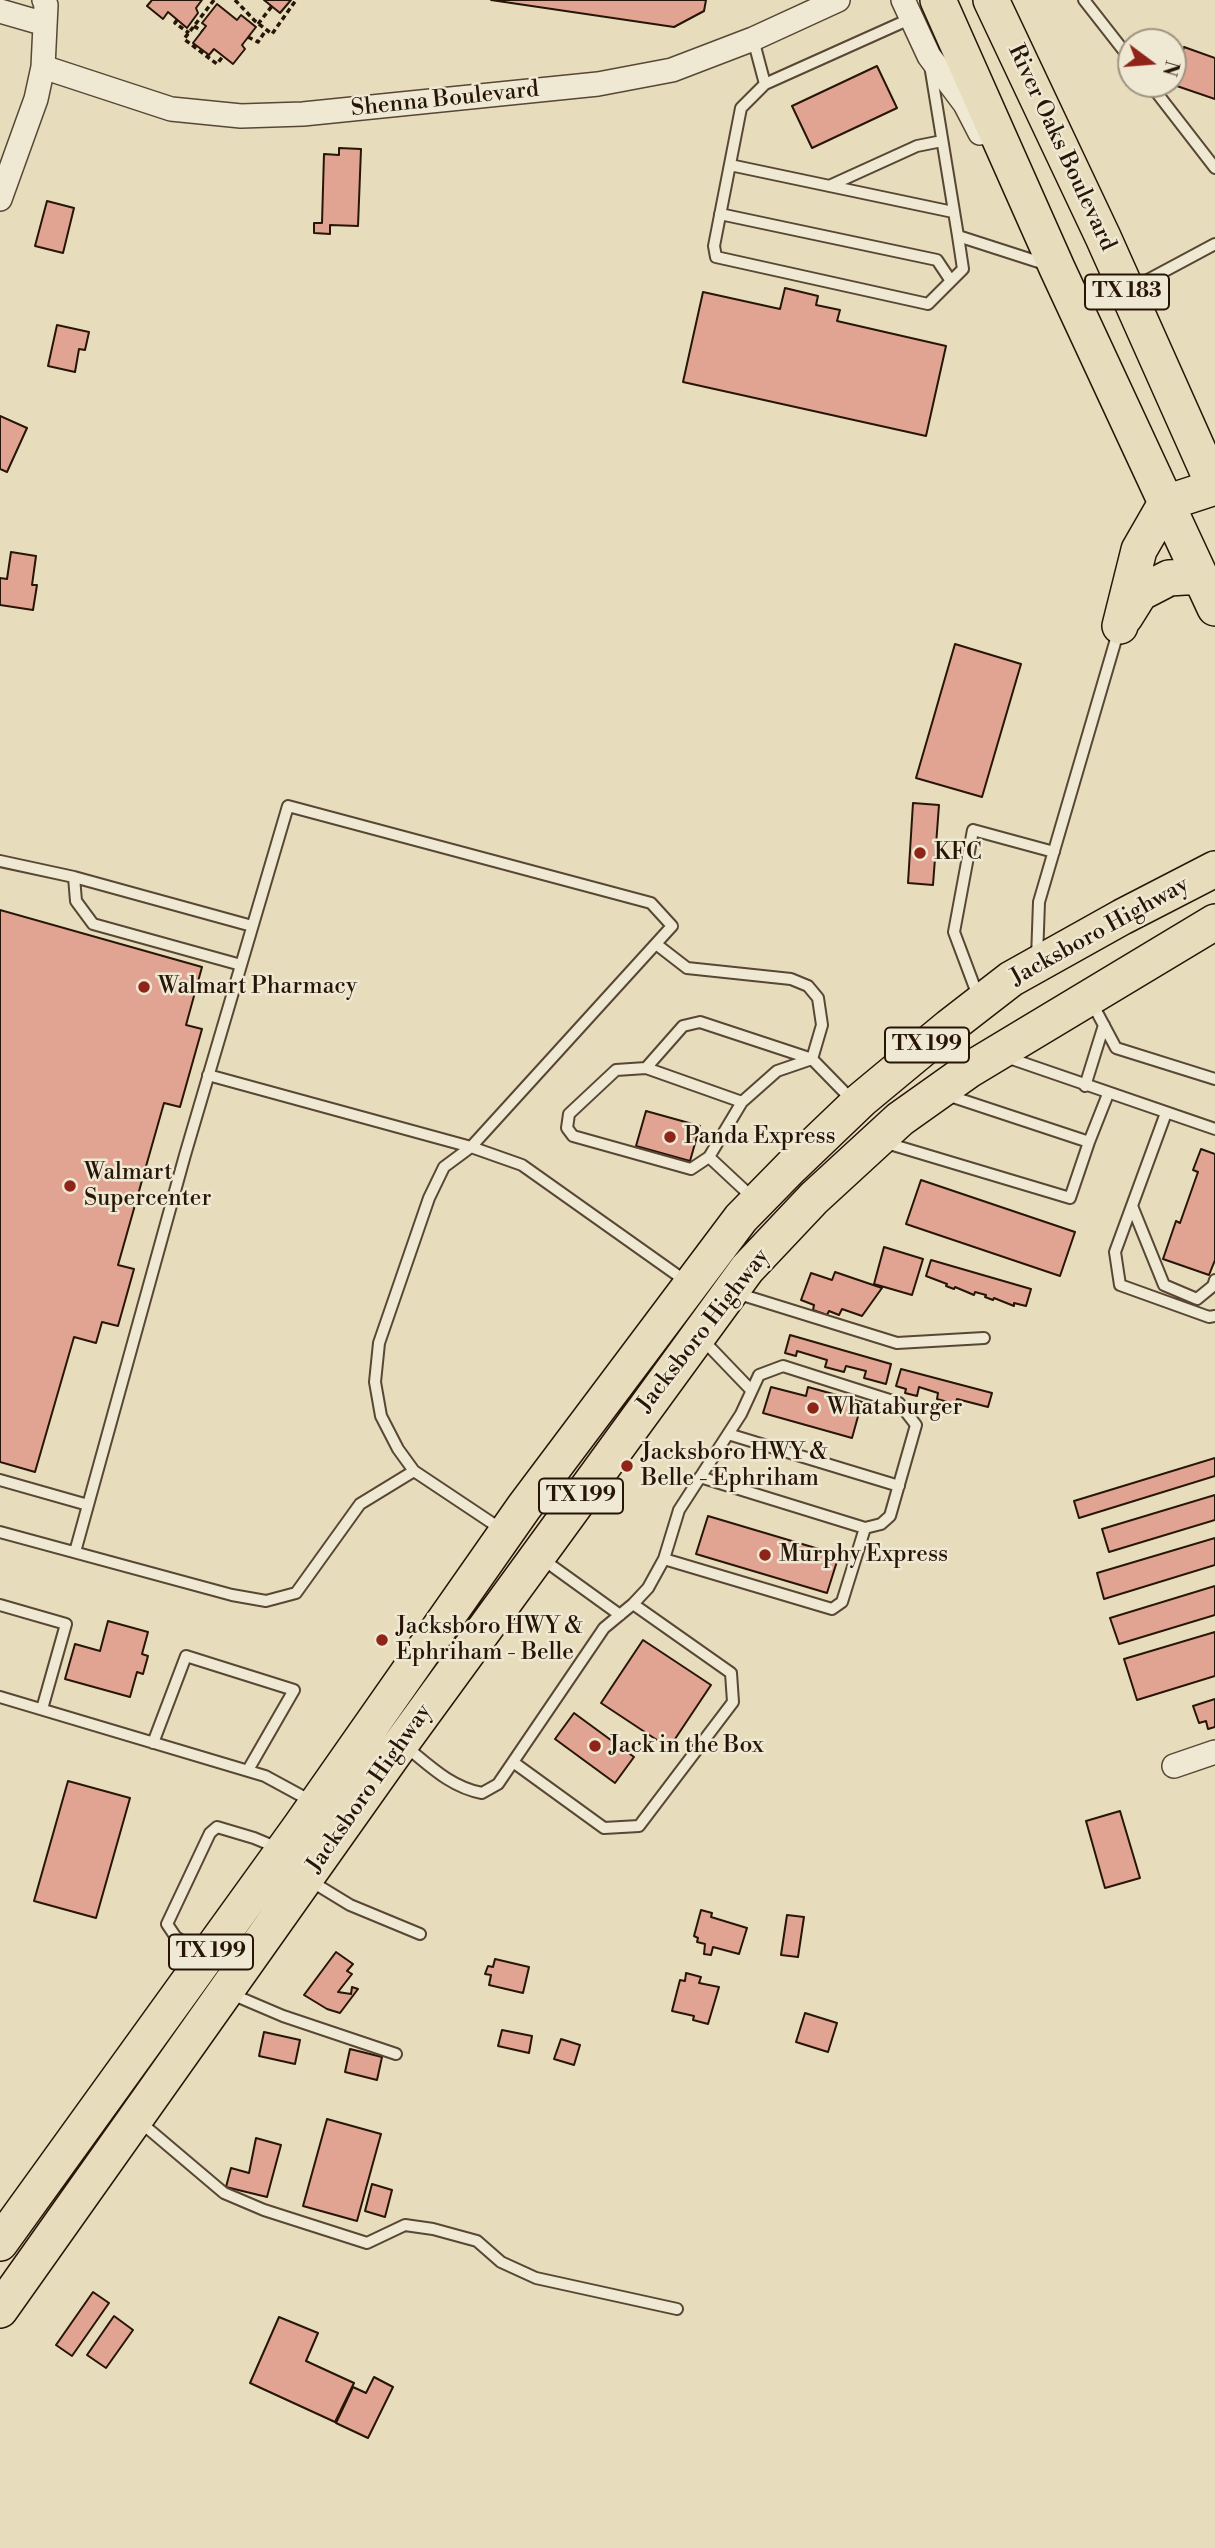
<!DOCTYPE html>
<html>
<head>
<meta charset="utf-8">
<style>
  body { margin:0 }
  #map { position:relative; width:1215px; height:2548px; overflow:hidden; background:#e7dcbc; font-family:"Libre Bodoni",serif }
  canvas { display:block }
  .north { position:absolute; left:1117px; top:28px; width:70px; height:70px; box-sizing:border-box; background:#efe8d3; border:2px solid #9f9481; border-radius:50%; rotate:106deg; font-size:19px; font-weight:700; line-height:28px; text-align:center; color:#271507 }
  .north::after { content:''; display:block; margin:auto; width:24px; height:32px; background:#8f2418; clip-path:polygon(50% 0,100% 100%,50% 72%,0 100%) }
</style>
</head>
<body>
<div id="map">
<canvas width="1215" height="2548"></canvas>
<div class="north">N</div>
</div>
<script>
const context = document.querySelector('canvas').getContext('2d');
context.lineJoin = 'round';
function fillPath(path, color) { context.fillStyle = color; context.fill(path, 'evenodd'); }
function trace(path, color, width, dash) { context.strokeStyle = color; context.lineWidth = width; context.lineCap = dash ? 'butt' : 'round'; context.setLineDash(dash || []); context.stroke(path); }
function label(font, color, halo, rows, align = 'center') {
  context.font = font + ' "Libre Bodoni",serif'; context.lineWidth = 5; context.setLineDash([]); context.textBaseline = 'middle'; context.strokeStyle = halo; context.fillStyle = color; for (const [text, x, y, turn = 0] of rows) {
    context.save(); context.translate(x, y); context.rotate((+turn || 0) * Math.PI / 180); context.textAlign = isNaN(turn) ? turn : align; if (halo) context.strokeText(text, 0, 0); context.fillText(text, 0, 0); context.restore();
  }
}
const building = new Path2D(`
  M152,0h50l-6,8 2,5 -11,15 -19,-16 -5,7 -16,-13z
  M264,0h27l-11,13z
  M491,0h215l-2,11 -30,16z
  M217,4l20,16 4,-5 15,12 -14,18 3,4 -12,15 -19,-15 -5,6 -16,-12 13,-17 -4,-3z
  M1184,47l31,11v41l-44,-15h2z
  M877,66l20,42 -85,40 -20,-42z
  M339,148l22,1 -3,77 -28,-1v9l-16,-1v-10h8l2,-69 15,1z
  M47,201l27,7 -11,45 -28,-7z
  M785,288l33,8 -2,9 24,5 -3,11 109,25 -20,90 -243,-54 20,-90 77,17z
  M57,325l32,7 -4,18 -6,-1 -4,23 -27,-6z
  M0,416l27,12 -20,44 -7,-3z
  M11,552l25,4 -4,29h5l-4,25 -33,-5v-27l7,1z
  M955,644l66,20 -39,133 -66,-19z
  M913,803l26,2 -6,80 -25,-2z
  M0,910l202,57 -16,58 16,4 -22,78 -16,-4 -46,162 16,4 -16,57 -16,-4 -6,21 -22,-6 -39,135 -35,-10z
  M646,1111l54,15 -10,35 -54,-15z
  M1201,1149l14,5v106l-6,15 -46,-16 13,-38 4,2 18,-51 -5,-2z
  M921,1180l154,52 -15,44 -154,-52z
  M884,1247l39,12 -11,36 -38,-11z
  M931,1260l100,29 -5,17 -12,-3v3l-20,-8 -1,2 -8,-3 1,-2 -11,-3 -1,3 -19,-8 -1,2 -8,-3 1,-2 -21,-8z
  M835,1272l47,16 -20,28 -20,-7 -3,6 -10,-4 -2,4 -14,-5 1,-5 -13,-5 10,-27 21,7z
  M790,1335l101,29 -5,20 -22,-6 2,-7 -20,-5 -2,6 -19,-5 2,-7 -30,-9 -1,5 -11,-3z
  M901,1369l91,24 -4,14 -31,-8 -2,5 -18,-5 1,-6 -19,-6 -2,9 -12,-3 1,-4 -10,-3z
  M771,1387l35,9 2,-9 54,15 -10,36 -89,-25z
  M1215,1458v18l-136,42 -5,-17z
  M1215,1495v25l-106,32 -7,-23z
  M708,1516l131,39 -12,38 -131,-39z
  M1215,1538v27l-111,34 -7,-26z
  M1215,1586v29l-96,29 -9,-26z
  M108,1621l40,11 -6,22 6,2 -5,18 -6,-2 -7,25 -65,-18 10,-35 25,7z
  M1215,1632v44l-78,24 -13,-41z
  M643,1640l68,45 -42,63 -68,-45z
  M1215,1699v28l-7,2 -2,-8 -7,2 -6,-17z
  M574,1713l60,44 -19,26 -60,-44z
  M68,1781l62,17 -34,120 -62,-17z
  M1120,1811l20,67 -35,10 -19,-67z
  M701,1910l11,3 -1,4 36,11 -8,26 -26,-7 -2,8 -7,-1 1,-10 -8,-2 1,-4 -4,-2z
  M787,1915l17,2 -6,40 -17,-2z
  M336,1952l17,12 -6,7 5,3 -14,18 13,2 1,-7 6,2 -18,24 -13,-4 -23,-14z
  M495,1959l34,8 -6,26 -34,-8 2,-10 -6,-1 3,-8 5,1z
  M686,1973l15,4 -2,6 20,4 -11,37 -15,-4 1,-4 -22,-5 8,-31 5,1z
  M805,2013l32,10 -9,29 -32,-10z
  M502,2030l30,6 -3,17 -31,-7z
  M264,2032l36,8 -5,24 -36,-8z
  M561,2039l19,6 -6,20 -20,-6z
  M350,2049l32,8 -5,23 -32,-8z
  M327,2119l54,15 -24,87 -54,-15z
  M256,2138l25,7 -14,52 -41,-10 5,-19 18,5z
  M372,2184l20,6 -7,27 -20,-6z
  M93,2292l16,11 -37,53 -16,-11z
  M114,2316l19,14 -27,38 -19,-13z
  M279,2317l39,16 -12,28 48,22 -19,39 -85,-39z
  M374,2377l19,10 -25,51 -32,-15 17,-36 13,6z`);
fillPath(building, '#e1a492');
trace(building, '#271507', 2);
const service = new Path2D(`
  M1084,0l47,60
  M912,18l-147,66 -24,24 -27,138 2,11 212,47 35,-35 -5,-33
  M753,39l12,45
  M930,65l28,171 90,29
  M1150,84l65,84
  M730,165l223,47
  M829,186l88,-40 25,-5
  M720,214l217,46 14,21
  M1131,289l84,-45
  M0,861l74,16 178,49
  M74,877l2,24 17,23 148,41
  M656,944l31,24 104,11 17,7 10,12 4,27 -10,34
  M1037,958l2,-56 80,-273
  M978,996l-24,-64 19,-102 81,22
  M1092,1003l24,45 99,31
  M1006,1057l209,72
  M812,1059l-35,12 -35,31 -33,55 -18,12 -118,-33 -6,-8 2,-14 47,-44 30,-2 37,-42 17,-4 112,37 42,43
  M646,1068l96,34
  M208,1075l263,72 51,18 165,117
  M1085,1086l19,-61
  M1166,1113l-51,139 5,33 89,32 6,-1
  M883,1142l187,56 19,-56 -142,-47
  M1089,1142l19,-48
  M709,1157l44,41
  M1132,1206l32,79 33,14 16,-13 2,-6
  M736,1293l161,50 87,-5
  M702,1339l49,51
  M728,1434l171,52
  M700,1477l165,51
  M0,1480l88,25
  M0,1532l232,63 34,6 30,-8 64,-89 54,-33
  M75,1552l110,-397 103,-349 363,97 21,23 -201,221 -27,20 -15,31 -50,145 -4,39 6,34 17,33 16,22 90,60
  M541,1558l79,57
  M0,1605l66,19 -24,85
  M0,1697l265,79 46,25
  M153,1743l33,-87 108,34 -46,80
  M404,1745c25,20 46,42 78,48l16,-9 106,-156 29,-24 15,-16 16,-29 15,-49 62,-96 18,-39 24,-9 116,37 17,22 -26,91 -9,8 -16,4 -23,74 -10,7 -168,-50
  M513,1762l91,66 35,-2 94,-124 -2,-29 -98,-69
  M309,1880l41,25 70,29
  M202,1956l-27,-20 -8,-12 43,-91 7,-6 37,11 24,10
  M229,1993l54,23 113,38
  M139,2121l85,72 40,17 103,33 38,-18 28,4 44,12 24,21 35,16 141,31`);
const minor = new Path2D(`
  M903,0l26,56 36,48 15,29
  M0,11l45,13
  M43,67l128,42 70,7 62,-2 295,-30 74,-14 81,-31 85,-39
  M0,199l36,-100 7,-32 3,-62 -2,-5
  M1174,1766l41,-14`);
const primary = new Path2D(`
  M938,0l119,268 158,340
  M991,0l112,237 112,251
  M1125,617l15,-24 29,-15 31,-2
  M1120,626l19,-76 27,-47 49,-16
  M0,2243l300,-416 224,-320 217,-289 50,-51 70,-67 88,-73 62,-48 111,-62 93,-48
  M0,2310l395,-558 352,-483 67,-71 86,-79 69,-49 246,-148`);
trace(service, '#574734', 14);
trace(minor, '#574734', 26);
trace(primary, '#271507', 38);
trace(new Path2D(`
  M214,0l-30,39 33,25 6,-8
  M235,0l20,21 17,13 24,-34
  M177,20l-2,3 14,10
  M258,24l14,-18
  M194,26l8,5
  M248,37l10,5 8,-12`), '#271507', 3.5, [5, 3.5]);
trace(service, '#efe8d3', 10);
trace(minor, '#efe8d3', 23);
trace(primary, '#e7dcbc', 35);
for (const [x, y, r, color] of [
  [920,853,7,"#8f2418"],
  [144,987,7,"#8f2418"],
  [670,1137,7,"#8f2418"],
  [70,1186,7,"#8f2418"],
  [813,1408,7,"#8f2418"],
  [627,1466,7,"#8f2418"],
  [765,1555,7,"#8f2418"],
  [382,1640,7,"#8f2418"],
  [595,1746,7,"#8f2418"]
]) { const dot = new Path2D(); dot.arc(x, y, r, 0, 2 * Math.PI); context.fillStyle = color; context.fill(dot); trace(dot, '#efe8d3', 2.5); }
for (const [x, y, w] of [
  [1127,292,84],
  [927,1045,84],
  [581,1496,84],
  [211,1952,84]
]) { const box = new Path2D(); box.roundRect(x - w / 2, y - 17.5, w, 35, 5); context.fillStyle = '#efe8d3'; context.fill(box); trace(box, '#271507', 2); }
label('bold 21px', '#271507', null, [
  ["TX 183",1127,292],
  ["TX 199",927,1045],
  ["TX 199",581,1496],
  ["TX 199",211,1952]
]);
label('23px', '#271507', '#efe8d3', [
  ["Shenna Boulevard",445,100,-6],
  ["River Oaks Boulevard",1061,148,65],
  ["Jacksboro Highway",1100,932,-29],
  ["Jacksboro Highway",704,1331,-52],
  ["Jacksboro Highway",370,1789,-55]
]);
label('23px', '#271507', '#efe8d3', [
  ["KFC",934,853],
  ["Walmart Pharmacy",158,987],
  ["Panda Express",684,1137],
  ["Walmart",84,1173],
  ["Supercenter",84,1199],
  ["Whataburger",827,1408],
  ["Jacksboro HWY &",641,1453],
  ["Belle - Ephriham",641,1479],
  ["Murphy Express",779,1555],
  ["Jacksboro HWY &",396,1627],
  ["Ephriham - Belle",396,1653],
  ["Jack in the Box",609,1746]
], 'left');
</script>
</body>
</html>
